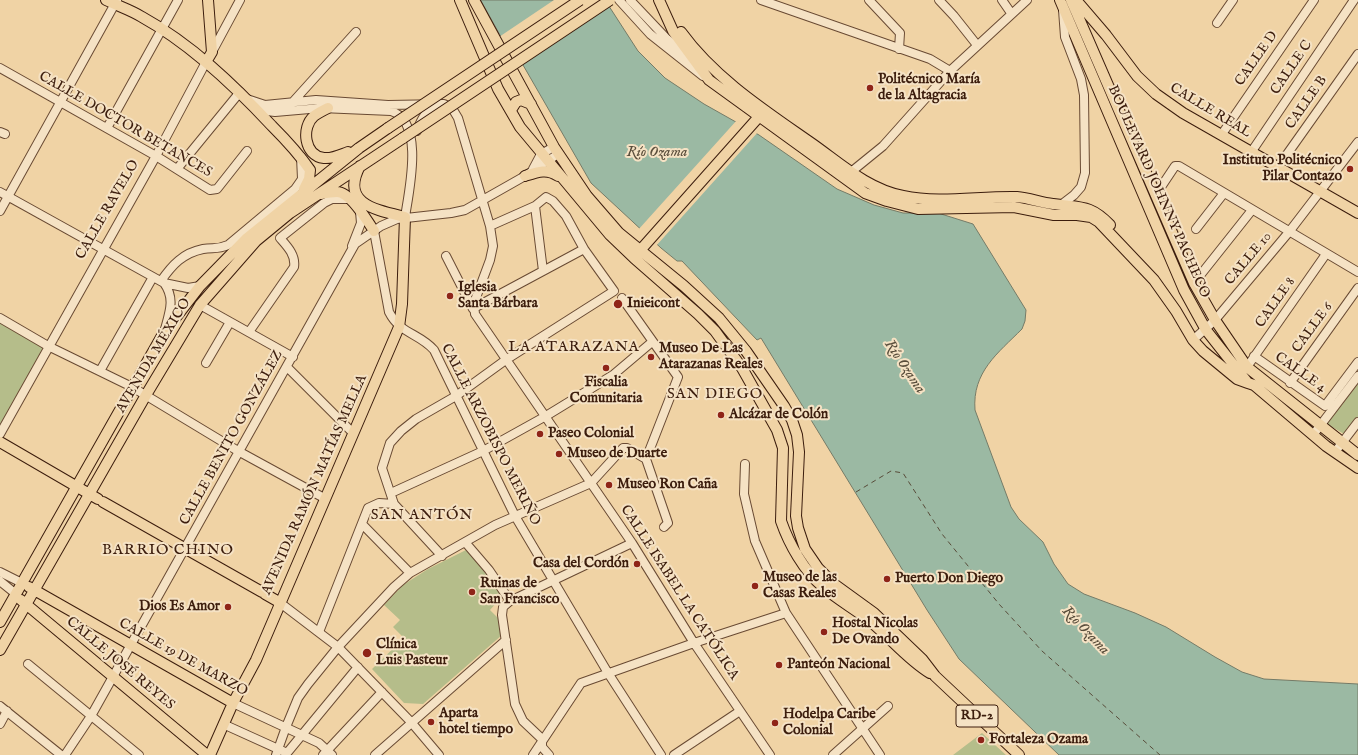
<!DOCTYPE html>
<html>
<head>
<meta charset="utf-8">
<style>
  body { margin:0 }
  canvas { display:block; background:#f0d3a5 }
</style>
</head>
<body>
<canvas width="1358" height="755"></canvas>
<script>
const context = document.querySelector('canvas').getContext('2d');
context.lineJoin = 'round';
function fillPath(path, color) { context.fillStyle = color; context.fill(path, 'evenodd'); }
function trace(path, color, width, dash) { context.strokeStyle = color; context.lineWidth = width; context.lineCap = dash ? 'butt' : 'round'; context.setLineDash(dash || []); context.stroke(path); }
function label(font, color, halo, rows, align = 'center') {
  context.font = font + ' "IM FELL English",serif'; context.lineWidth = 4; context.setLineDash([]); context.textBaseline = 'middle'; context.strokeStyle = halo; context.fillStyle = color; for (const [text, x, y, turn = 0] of rows) {
    context.save(); context.translate(x, y); context.rotate((+turn || 0) * Math.PI / 180); context.textAlign = isNaN(turn) ? turn : align; if (halo) context.strokeText(text, 0, 0); context.fillText(text, 0, 0); context.restore();
  }
}
fillPath(new Path2D(`
  M0,318l48,28 -48,88z
  M1358,384v33l-14,17 -17,-10z
  M466,550l39,43 -15,17 9,9 3,16 -79,69 -19,-1 -32,-34 32,-31 -11,-11 7,-7 -16,-15 19,-20 25,-16z
  M982,733l24,22h-53z`), '#b5bd8a');
const water = new Path2D(`
  M481,0h124l33,51 27,27 39,26 55,31 78,54 37,16 29,8h35l35,11 53,86 -1,11 -3,8c-24,24 -50,43 -47,81l36,97 8,12 24,23 11,22 14,20 16,10 51,19 31,14 49,30 27,15 22,7 94,5v71h-299l-100,-96 -32,-49 -166,-272 -4,2 -75,-79h-5l-16,-13 -70,-65 -68,-118 -23,-30z`);
fillPath(water, '#9bb9a3');
trace(water, '#757b67', 1);
fillPath(new Path2D(`
  M554,0h53l3,6 -90,59 -21,-28z
  M737,120l21,12 -102,114 -18,-16z`), '#f0d3a5');
trace(new Path2D(`
  M856,492l35,-21 12,2 39,61 57,70 43,47 118,104`), '#584c3a', 1, [5, 4]);
const minor = new Path2D(`
  M619,0l31,34 53,42
  M630,0l37,39 21,16
  M761,0l169,59 20,12
  M869,0l31,33 -1,16
  M939,0l15,16 23,29
  M1002,0l9,13
  M1217,23l16,-23
  M212,52l28,-52
  M0,68l156,88 54,34 7,-1 30,-38
  M247,99l18,6 51,-5 72,5 56,-1 8,4 6,10 32,108 3,20 -3,14 -16,43 1,11 157,229 62,100 76,112
  M291,104l65,-72
  M258,110l17,2 46,-4 70,3c34,10 18,80 14,106
  M107,128l71,-128
  M417,131c4,-12 9,-21 21,-25
  M0,132l5,2
  M1222,134l92,-134
  M1252,151l102,-151
  M1278,167l80,-113
  M177,169l63,-77
  M533,169l8,-15 13,-7
  M851,172l32,-26 67,-75 77,-71
  M1161,187l14,-21h4l179,106
  M0,192l164,91 24,5 12,-2
  M1061,205l13,-10 7,-8 4,-14 -1,-78 -3,-16 -16,-42 -2,-27
  M0,211l117,-211
  M490,226l45,-20
  M1196,229l28,-36
  M374,231l15,81c11,22 30,21 45,38l81,166 93,157 53,82
  M352,246l9,-23 -1,-11
  M446,256l27,53
  M161,281c11,-16 22,-28 42,-32 10,-2 14,1 25,-4l67,-56 7,-10 -1,-22
  M164,283c11,15 6,28 1,46
  M1194,283l58,-73
  M622,298l56,79 -32,82
  M200,305l93,52
  M474,308l110,-59
  M0,318l48,28 84,41 106,64 86,47
  M249,332l45,-65c2,-12 -7,-21 -14,-29l44,-35 8,-4h16
  M1193,340l22,-20 74,-88 69,-90
  M1254,356l71,50 33,-44
  M206,363l24,-41
  M287,367l66,66
  M1247,367l79,-113
  M100,371l53,-94
  M1290,383l68,-95
  M0,434l156,-278 50,-94
  M1313,435l45,-59
  M1335,452l23,-30
  M646,459l22,64 -4,4
  M745,464l-1,30 11,47 31,72 94,142
  M391,493l92,-42 63,-35 67,-41 39,-33
  M362,524l48,49
  M465,542l24,28 21,31
  M442,556l-48,-52 -12,-36 8,-25 11,-12 15,-12 40,-23 51,-37 107,-68 -30,-42 -18,-33 -13,-15 -7,-4 -11,9 8,65
  M0,572l22,11
  M0,581l16,13
  M279,602l59,45 73,75 28,33
  M319,632l49,-124 11,-5 15,1
  M28,664l111,91
  M233,703l86,40 13,12
  M0,706l61,49
  M0,724l7,-13
  M223,724l64,29 71,-86
  M65,755l26,-39 264,-472 26,-18 16,-7 54,-6 14,-3 60,-34 33,-22
  M276,755l10,-28 12,-29 10,-14 30,-37 56,-60 16,-14 85,-48 96,-42 32,-35h4l19,11
  M323,755l59,-63
  M375,755l131,-115
  M533,755l48,-72 113,-40 92,-30
  M549,755l-7,-8v-8l-19,-18 -8,-17 -13,-89 1,-8 7,-6 122,-58
  M674,755l66,-44
  M833,755l55,-49`);
const major = new Path2D(`
  M106,0c12,6 25,10 36,17 49,27 92,68 130,109 14,14 27,28 38,44l-1,9 -5,10
  M460,0l38,89 22,38 90,108 24,23 64,56 17,17 27,37 35,62 6,18 -2,73c8,23 23,50 42,66 15,13 32,22 47,34 21,17 37,38 60,52
  M474,0l80,147 33,49 32,37 65,53 35,32 27,33 38,55 8,14 5,15 2,17 -3,64 2,12 7,21 13,19 16,16 40,29 48,46 13,17 84,79
  M659,0l14,31 36,49 156,113 22,8 31,8 96,-2 40,8h23l14,2 8,5 55,58 22,31 17,29 10,11 34,28 11,4
  M1060,0l124,290 22,40 42,53 6,2 72,61 32,22
  M1071,0l123,283 21,37 32,47 111,88
  M1076,0l30,35 31,41 19,18 27,19 175,100
  M681,32c34,47 86,80 133,113 28,20 54,44 89,51 37,8 76,0 114,1 13,1 24,6 36,7 27,4 37,0 57,21
  M206,62l6,-10 -4,-52
  M328,108c-4,2 -10,5 -14,8 -13,11 -10,40 10,42 8,1 16,-3 24,-6
  M511,110l5,-8 5,-2 10,4
  M525,176c12,-4 22,-8 33,0
  M321,194c5,-1 11,-2 16,-2 13,0 30,28 37,39
  M636,255l128,-144
  M0,442l98,57
  M103,502l159,90
  M29,587l204,116
  M265,594l14,8
  M21,600l186,155
  M0,622l163,-288 37,-48 46,-47 113,-91 29,-20
  M0,650l146,-255 54,-90 56,-64 34,-28 113,-75
  M210,755l23,-52 23,-43 143,-333 3,-23 3,-87c-29,-7 -65,-13 -45,-51`);
trace(minor, '#694a33', 10);
trace(major, '#3c1d0d', 12);
trace(minor, '#f5e2c4', 8);
trace(major, '#f0d3a5', 10);
const majorBridge = new Path2D(`
  M388,128l192,-128
  M403,138l207,-138`);
trace(majorBridge, '#3c1d0d', 12, []);
trace(majorBridge, '#f0d3a5', 10);
for (const [x, y, r, color] of [
  [870,88,4,"#8f2418"],
  [1350,169,4,"#8f2418"],
  [450,296,4,"#8f2418"],
  [618,304,5,"#8f2418"],
  [651,357,4,"#8f2418"],
  [606,368,4,"#8f2418"],
  [721,415,4,"#8f2418"],
  [540,434,4,"#8f2418"],
  [559,454,4,"#8f2418"],
  [609,485,4,"#8f2418"],
  [637,564,4,"#8f2418"],
  [887,579,4,"#8f2418"],
  [755,586,4,"#8f2418"],
  [472,592,4,"#8f2418"],
  [228,607,4,"#8f2418"],
  [824,632,4,"#8f2418"],
  [367,653,5,"#8f2418"],
  [779,665,4,"#8f2418"],
  [431,722,4,"#8f2418"],
  [775,723,4,"#8f2418"],
  [981,740,4,"#8f2418"]
]) { const dot = new Path2D(); dot.arc(x, y, r, 0, 2 * Math.PI); context.fillStyle = color; context.fill(dot); trace(dot, '#f5e2c4', 1.5); }
for (const [x, y, w] of [
  [977,716,42]
]) { const box = new Path2D(); box.roundRect(x - w / 2, y - 11, w, 22, 3); context.fillStyle = '#f5e2c4'; context.fill(box); trace(box, '#3c1d0d', 1); }
label('bold 13px', '#3c1d0d', null, [
  ["RD-2",977,716]
]);
label('14px', '#3c1d0d', '#f5e2c4', [
  ["CALLE D",1257,59,-55],
  ["CALLE C",1292,68,-56],
  ["CALLE B",1307,103,-55],
  ["CALLE REAL",1210,111,31],
  ["CALLE DOCTOR BETANCES",125,125,30],
  ["BOULEVARD JOHNNY PACHECO",1158,192,66],
  ["CALLE RAVELO",108,210,-60],
  ["CALLE 10",1249,259,-50],
  ["CALLE 8",1276,303,-55],
  ["CALLE 6",1313,328,-54],
  ["AVENIDA MÉXICO",154,356,-59],
  ["CALLE 4",1300,373,35],
  ["CALLE ARZOBISPO MERIÑO",490,435,63],
  ["CALLE BENITO GONZÁLEZ",232,438,-61],
  ["AVENIDA RAMÓN MATÍAS MELLA",315,485,-66],
  ["CALLE ISABEL LA CATÓLICA",679,593,57],
  ["CALLE 19 DE MARZO",183,658,29],
  ["CALLE JOSÉ REYES",120,664,40]
]);
label('bold 14px', '#3c1d0d', '#f5e2c4', [
  ["Politécnico María",878,80],
  ["de la Altagracia",878,96],
  ["Instituto Politécnico",1342,161,"right"],
  ["Pilar Contazo",1342,177,"right"],
  ["Iglesia",458,288],
  ["Santa Bárbara",458,304],
  ["Inieicont",627,304],
  ["Museo De Las",659,349],
  ["Atarazanas Reales",659,365],
  ["Fiscalia",606,383,"center"],
  ["Comunitaria",606,399,"center"],
  ["Alcázar de Colón",729,415],
  ["Paseo Colonial",548,434],
  ["Museo de Duarte",567,454],
  ["Museo Ron Caña",617,485],
  ["Casa del Cordón",629,564,"right"],
  ["Museo de las",763,578],
  ["Casas Reales",763,594],
  ["Puerto Don Diego",895,579],
  ["Ruinas de",480,584],
  ["San Francisco",480,600],
  ["Dios Es Amor",220,607,"right"],
  ["Hostal Nicolas",832,624],
  ["De Ovando",832,640],
  ["Clínica",376,645],
  ["Luis Pasteur",376,661],
  ["Panteón Nacional",787,665],
  ["Aparta",439,714],
  ["hotel tiempo",439,730],
  ["Hodelpa Caribe",783,715],
  ["Colonial",783,731],
  ["Fortaleza Ozama",989,740]
], 'left');
label('italic 15px', '#584c3a', '#f5e2c4', [
  ["Río Ozama",657,153],
  ["Río Ozama",904,367,56],
  ["Río Ozama",1085,631,46]
]);
context.letterSpacing = '1px';
label('15px', '#3c1d0d', '#f5e2c4', [
  ["LA ATARAZANA",574,348],
  ["SAN DIEGO",715,395],
  ["SAN ANTÓN",422,516],
  ["BARRIO CHINO",168,551]
]);
context.letterSpacing = '0px';
</script>
</body>
</html>
